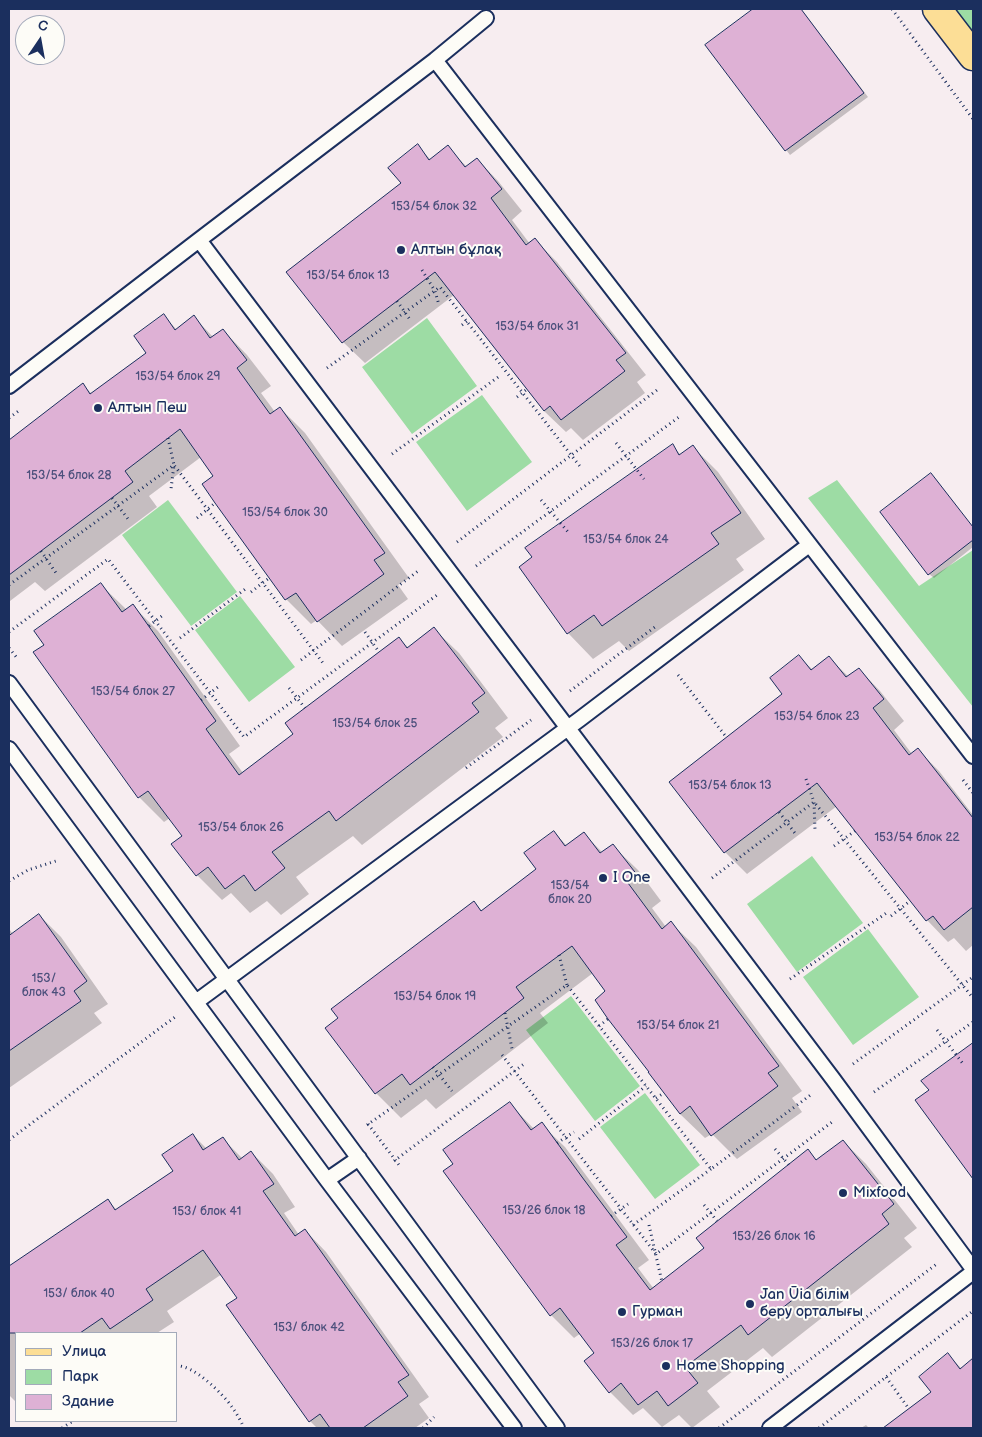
<!DOCTYPE html>
<html>
<head>
<meta charset="utf-8">
<style>
  body { margin:0 }
  #map { position:relative; width:982px; height:1437px; overflow:hidden; background:#f7edf0; font-family:"Balsamiq Sans",sans-serif }
  canvas { display:block }
  .frame { position:absolute; inset:0; border:10px solid #1b2f5e; pointer-events:none }
  .legend { position:absolute; left:15px; top:1332px; width:162px; height:90px; box-sizing:border-box; background:#fdfcf7; border:1px solid #a3aaba; margin:0; padding:6px 9px; list-style:none; font-size:15px; color:#1b2f5e }
  .legend li { display:flex; align-items:center; gap:10px; height:25px }
  .legend b { width:25px; border:1px solid #a3aaba }
  .north { position:absolute; left:15px; top:15px; width:50px; height:50px; box-sizing:border-box; background:#fdfcf7; border:1px solid #a3aaba; border-radius:50%; rotate:12deg; font-size:14px; font-weight:700; line-height:20px; text-align:center; color:#1b2f5e }
  .north::after { content:''; display:block; margin:auto; width:18px; height:22px; background:#1b2f5e; clip-path:polygon(50% 0,100% 100%,50% 72%,0 100%) }
</style>
</head>
<body>
<div id="map">
<canvas width="982" height="1437"></canvas>
<div class="frame"></div>
<ul class="legend">
<li><b style="height:6px;background:#fcde96"></b>Улица</li>
<li><b style="height:14px;background:#9ddca4"></b>Парк</li>
<li><b style="height:14px;background:#deb1d5"></b>Здание</li>
</ul>
<div class="north">С</div>
</div>
<script>
const context = document.querySelector('canvas').getContext('2d');
context.lineJoin = 'round';
function fillPath(path, color) { context.fillStyle = color; context.fill(path, 'evenodd'); }
function trace(path, color, width, dash) { context.strokeStyle = color; context.lineWidth = width; context.lineCap = dash ? 'butt' : 'round'; context.setLineDash(dash || []); context.stroke(path); }
function label(font, color, halo, rows, align = 'center') {
  context.font = font + ' "Balsamiq Sans",sans-serif'; context.lineWidth = 4; context.setLineDash([]); context.textBaseline = 'middle'; context.strokeStyle = halo; context.fillStyle = color; for (const [text, x, y, turn = 0] of rows) {
    context.save(); context.translate(x, y); context.rotate((+turn || 0) * Math.PI / 180); context.textAlign = isNaN(turn) ? turn : align; if (halo) context.strokeText(text, 0, 0); context.fillText(text, 0, 0); context.restore();
  }
}
fillPath(new Path2D(`
  M947,9h26v34z
  M427,318l50,68 -65,48 -50,-67z
  M482,395l50,67 -65,49 -51,-69z
  M837,480l82,106 54,-36v157l-165,-209z
  M168,500l69,92 -46,34 -69,-91z
  M240,596l55,71 -46,35 -54,-72z
  M812,856l51,67 -66,49 -50,-68z
  M868,929l51,68 -66,48 -50,-68z
  M571,996l69,90 -45,35 -69,-91z
  M645,1093l55,72 -45,34 -55,-72z`), '#9ddca4');
fillPath(new Path2D(`
  M755,9h46l67,88 -78,58 -83,-110z
  M417,146l14,14 16,-13 20,20 10,-8 21,22 24,30 -10,9 18,24 5,-4 22,22 89,113 -9,7 8,11 -62,47 -12,-12 -5,4 -22,-21 -90,-116 -89,68 -22,-21z
  M164,316l13,14 17,-13 19,20 10,-7 24,25 24,31 -10,7 14,19 5,-4 25,25 104,145 -11,7 10,14 -66,47 -25,-26 -6,4 -25,-25 -82,-114 11,-8 -14,-20 -52,39 8,11 -112,84 -10,-9 -25,19 -1,-1v-159l74,-56 9,9 56,-41z
  M672,446l9,9 12,-8 25,25 47,67 -29,20 8,11 -115,81 -10,-10 -26,18 -25,-26z
  M935,478l38,50v19l-39,31 -5,-4z
  M101,585l26,25 6,-4 25,25 82,115 -11,8 14,19 52,-39 104,-95 10,9 25,-19 25,24 49,65 -13,10 8,9 -141,108 -9,-9 -57,41 13,17 -28,21 -14,-14 -17,12 -19,-20 -9,7 -25,-25 -24,-31 11,-8 -14,-18 -6,4 -25,-25 -93,-151z
  M799,657l14,13 16,-12 20,19 10,-8 21,22 24,30 -10,9 18,24 6,-4 21,21 34,44v130l-7,6 -12,-13 -6,4 -21,-22 -90,-114 -90,68 -22,-22 -55,-70 114,-88z
  M554,832l13,14 16,-13 20,20 10,-7 25,24 23,31 -9,7 14,19 5,-4 25,24 106,144 -10,7 10,14 -65,47 -25,-25 -7,4 -25,-24 -73,-122 -14,-19 -53,40 8,10 -112,86 -10,-10 -25,19 -25,-25 -49,-64 147,-127 8,9 56,-42z
  M39,915l22,22 47,67 -14,9 8,10 -93,65v-159l4,5z
  M973,1044v130l-8,-8 -35,-76 -7,-9z
  M509,1103l25,26 7,-5 24,23 84,113 -11,8 16,21 52,-41 102,-97 10,10 25,-20 23,23 51,64 -13,10 8,9 -140,110 -9,-9 -56,43 13,16 -28,21 -13,-13 -17,12 -19,-19 -10,7 -23,-23 -14,-39 -15,-20 -7,5 -23,-23 -96,-150z
  M193,1135l14,14 16,-10 19,19 9,-6 22,22 22,33 -11,6 15,22 6,-5 21,22 103,145 -10,7 10,14 -14,10h-98l-7,-7 -71,-123 -17,-24 -55,37 7,11 -17,11h-141v69l-7,-7v-127l99,-67 9,9 58,-38z
  M948,1355l14,14 11,-9v68h-90l50,-36z
  M866,1425l3,3h-8z`), '#0003');
const building = new Path2D(`
  M753,9h48l63,84 -79,58 -80,-106z
  M418,144l11,16 19,-15 17,22 12,-9 25,31 -11,9 35,47 9,-7 91,115 -10,7 9,11 -64,49 -11,-14 -6,5 -109,-139 -93,71 -56,-71 115,-89 -13,-15z
  M164,314l11,16 19,-15 16,23 13,-9 24,31 -10,8 33,46 10,-7 105,146 -11,7 10,14 -67,48 -21,-29 -11,7 -70,-97 -13,-19 11,-8 -33,-47 -55,42 8,11 -124,93v-135l74,-57 7,11 56,-41 -12,-17z
  M673,444l6,11 14,-10 48,68 -30,20 8,11 -117,82 -8,-11 -27,19 -48,-67 13,-10 -7,-9z
  M931,473l42,54v13l-45,35 -48,-63z
  M101,583l21,29 11,-8 83,117 -10,8 33,46 54,-41 -8,-11 94,-71 20,-15 8,11 27,-21 51,66 -13,10 7,9 -143,109 -7,-10 -57,41 13,16 -30,23 -11,-16 -19,14 -17,-22 -12,9 -25,-32 11,-8 -34,-45 -10,7 -105,-146 11,-7 -10,-14z
  M799,655l12,15 18,-14 17,21 13,-9 25,31 -11,9 36,47 9,-7 55,70v89l-29,23 -11,-14 -7,5 -109,-138 -93,70 -55,-71 113,-88 -12,-16z
  M554,831l11,15 19,-14 16,21 13,-9 25,32 -10,7 34,46 9,-8 108,145 -11,7 10,13 -67,50 -21,-30 -10,8 -32,-42h1l-41,-53 -13,-19 10,-9 -33,-45 -56,41 8,11 -114,87 -8,-11 -27,20 -50,-66 13,-10 -7,-9 143,-108 7,10 55,-42 -12,-16z
  M39,914l48,67 -13,10 7,10 -72,50v-115z
  M973,1043v136l-58,-79 14,-10 -8,-9z
  M510,1102l21,28 11,-8 40,55 45,60 -11,8 34,45 54,-42 -8,-10 112,-89 8,11 27,-20 51,64 -12,10 7,10 -141,111 -7,-10 -56,42 13,16 -30,23 -11,-15 -19,14 -17,-22 -12,10 -25,-32 10,-8 -34,-45 -10,8 -107,-145 10,-7 -10,-14z
  M193,1134l10,16 20,-13 16,23 12,-9 23,33 -11,7 32,45 10,-7 104,146 -11,7 10,14 -45,32h-33l-10,-14 -11,8 -83,-117 11,-7 -34,-48 -57,39 7,11 -43,29 -8,-11 -22,15h-71v-67l99,-67 7,11 58,-39 -11,-16z
  M948,1353l12,16 13,-11v70h-90l48,-36 -12,-15z`);
fillPath(building, '#deb1d5');
trace(building, '#1b2f5e', 1);
const lane = new Path2D(`
  M435,60l538,696
  M199,240l236,-180 51,-42
  M9,386l190,-146 634,839 140,190
  M9,683c182,249 366,496 548,745
  M9,749l318,431 187,248
  M196,1002l384,-283 229,-174
  M327,1180l32,-22
  M770,1428l203,-156`);
const primary = new Path2D(`
  M937,9l36,47`);
trace(lane, '#1b2f5e', 18);
trace(primary, '#1b2f5e', 31);
trace(new Path2D(`
  M892,9l81,110
  M422,270l13,21 4,14
  M397,301l14,20
  M462,325l8,-6
  M327,368l113,-81 142,182
  M517,397l9,-7
  M9,418l11,-8
  M168,438l6,27 -3,24
  M616,443l28,36
  M392,454l109,-79
  M112,498l16,21
  M541,500l27,32
  M197,518l18,-15
  M457,542l200,-152
  M41,551l15,22
  M476,566l203,-149
  M9,585l165,-120 149,198
  M251,592l18,-14
  M149,626l14,-11
  M9,632l99,-73 136,178 193,-142
  M365,632l14,20
  M180,638l68,-51
  M9,648l8,10
  M301,660l117,-89
  M678,675l49,63
  M289,688l16,20
  M570,691l85,-64
  M201,700l17,-13
  M466,768l65,-48
  M806,779l8,23 1,28
  M963,780l10,13
  M779,812l18,24
  M834,846l21,-15
  M712,878l102,-76 159,196
  M9,881l19,-11 31,-10
  M891,916l19,-15
  M559,955l8,30
  M790,979l98,-67
  M505,1013l7,36
  M599,1026l9,-7
  M937,1030l27,35
  M502,1055l154,199 176,-132
  M853,1064l120,-87
  M433,1067l19,24
  M874,1092l99,-70
  M656,1098l8,-5
  M368,1124l31,41
  M367,1125l200,-140 144,184 101,-75
  M579,1139l67,-53
  M9,1140l166,-123
  M557,1143l17,-11
  M775,1149l14,16
  M394,1161l130,-97
  M704,1205l13,16
  M611,1216l17,-12
  M633,1225l78,-56
  M649,1225l13,57
  M176,1366c17,-2 47,28 56,41 5,7 9,14 12,21
  M886,1377l23,32
  M62,1428l11,-7
  M423,1428l11,-11
  M719,1428l219,-165
  M819,1428l154,-117`), '#1b2f5e', 3, [1, 4]);
trace(lane, '#fdfcf7', 14);
trace(primary, '#fcde96', 28);
for (const [x, y, r, color] of [
  [401,250,5,"#1b2f5e"],
  [98,408,5,"#1b2f5e"],
  [603,878,5,"#1b2f5e"],
  [843,1193,5,"#1b2f5e"],
  [750,1304,5,"#1b2f5e"],
  [622,1312,5,"#1b2f5e"],
  [666,1366,5,"#1b2f5e"]
]) { const dot = new Path2D(); dot.arc(x, y, r, 0, 2 * Math.PI); context.fillStyle = color; context.fill(dot); trace(dot, '#fdfcf7', 2); }
label('12px', '#4c507c', null, [
  ["153/54 блок 32",434,207],
  ["153/54 блок 13",348,276],
  ["153/54 блок 31",537,327],
  ["153/54 блок 29",178,377],
  ["153/54 блок 28",69,476],
  ["153/54 блок 30",285,513],
  ["153/54 блок 24",626,540],
  ["153/54 блок 27",133,692],
  ["153/54 блок 23",817,717],
  ["153/54 блок 25",375,724],
  ["153/54 блок 13",730,786],
  ["153/54 блок 26",241,828],
  ["153/54 блок 22",917,838],
  ["153/54",570,886],
  ["блок 20",570,900],
  ["153/",44,979],
  ["блок 43",44,993],
  ["153/54 блок 19",435,997],
  ["153/54 блок 21",678,1026],
  ["153/26 блок 18",544,1211],
  ["153/ блок 41",207,1212],
  ["153/26 блок 16",774,1237],
  ["153/ блок 40",79,1294],
  ["153/ блок 42",309,1328],
  ["153/26 блок 17",652,1344]
]);
label('15px', '#1b2f5e', '#fdfcf7', [
  ["Алтын бұлақ",411,250],
  ["Алтын Пеш",108,408],
  ["I One",613,878],
  ["Mixfood",853,1193],
  ["Jan Ūia білім",760,1295],
  ["беру орталығы",760,1312],
  ["Гурман",632,1312],
  ["Home Shopping",676,1366]
], 'left');
</script>
</body>
</html>
